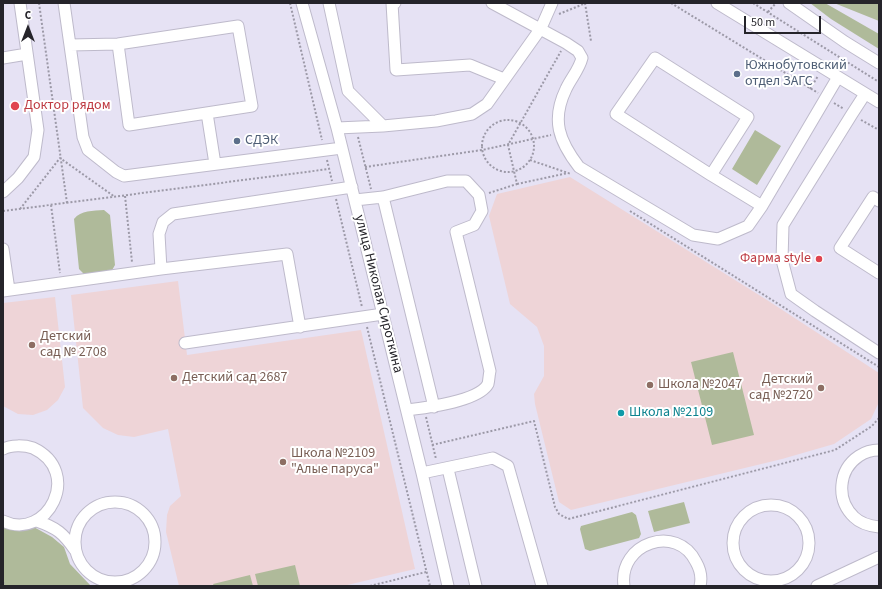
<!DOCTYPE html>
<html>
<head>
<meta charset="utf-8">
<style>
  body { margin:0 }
  #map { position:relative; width:882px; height:589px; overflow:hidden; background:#e6e2f4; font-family:"Source Sans 3",sans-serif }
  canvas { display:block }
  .frame { position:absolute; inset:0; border:4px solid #25242a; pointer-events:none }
  .north { position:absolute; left:8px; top:8px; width:40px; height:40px; -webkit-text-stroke:3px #fff; paint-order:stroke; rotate:0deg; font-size:11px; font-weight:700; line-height:16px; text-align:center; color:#25242a }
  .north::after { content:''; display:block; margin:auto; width:14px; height:18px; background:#25242a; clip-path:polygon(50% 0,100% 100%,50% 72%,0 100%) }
  .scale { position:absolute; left:744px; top:16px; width:77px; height:18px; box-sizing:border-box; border:2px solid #25242a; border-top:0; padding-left:5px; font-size:12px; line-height:14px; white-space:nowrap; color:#25242a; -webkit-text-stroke:3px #fff; paint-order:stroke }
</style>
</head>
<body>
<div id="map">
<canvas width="882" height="589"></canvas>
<div class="frame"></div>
<div class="north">С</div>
<div class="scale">50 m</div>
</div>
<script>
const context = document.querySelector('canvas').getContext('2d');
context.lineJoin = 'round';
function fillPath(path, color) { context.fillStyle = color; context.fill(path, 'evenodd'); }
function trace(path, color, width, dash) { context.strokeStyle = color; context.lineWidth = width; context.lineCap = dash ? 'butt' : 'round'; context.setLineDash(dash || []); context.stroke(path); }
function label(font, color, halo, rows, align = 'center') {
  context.font = font + ' "Source Sans 3",sans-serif'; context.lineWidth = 4; context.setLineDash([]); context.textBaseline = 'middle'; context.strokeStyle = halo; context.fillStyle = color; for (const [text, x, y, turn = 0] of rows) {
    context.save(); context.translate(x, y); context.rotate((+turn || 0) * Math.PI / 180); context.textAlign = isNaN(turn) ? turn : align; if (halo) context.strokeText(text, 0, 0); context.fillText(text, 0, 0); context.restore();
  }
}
fillPath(new Path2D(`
  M570,177l197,123 112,73v29l-8,17 -37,25 -52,15 -211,51 -12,-8 -24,-98 -1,-10 10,-18v-30l-7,-19 -27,-23 -21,-88 8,-22z
  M178,281l9,74 174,-25 54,239 -72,17h-164l-13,-54 1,-17 3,-9 11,-10 -13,-67 -34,8 -16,-2 -15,-7 -20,-20 -12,-113z
  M55,297l10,90 -7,13 -11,10 -14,5 -15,-1 -15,-8v-103z`), '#eed4d7');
fillPath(new Path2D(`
  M810,3h15l54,31v15l-48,-30z
  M834,3h45v18z
  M755,130l26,16 -24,39 -25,-16z
  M104,210l6,5 5,50 -4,7 -12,4 -15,-2 -5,-5 -5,-50c7,-9 19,-8 30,-9z
  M733,352l21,83 -42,10 -21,-83z
  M684,502l6,21 -36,9 -6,-21z
  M632,512l4,3 5,19 -2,4 -49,13 -5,-2 -5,-20 1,-3z
  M3,525l29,1 20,11 12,10 6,17 21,22h-88z
  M295,565l5,21h-42l-3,-12z
  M250,575l3,11h-39l-1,-2z`), '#afba9a');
const minor = new Path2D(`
  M64,3l19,134 5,13 28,22 8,4 218,-28
  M302,3l35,125 85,345 26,113
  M329,3l19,88 35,35
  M395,3h-3l4,67 74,-5 34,14
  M492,3l74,40 12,8 4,7c-3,12 -11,20 -16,31 -15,31 -7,52 13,78l114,68 25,4 30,-13 14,-20 76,-129
  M717,3l162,99
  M789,3l56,39 34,21
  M70,45l48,-1 120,-18 14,80 -123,19 -11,-81
  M3,58l24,-4
  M865,94l-13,20 -69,111 -1,35 9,34 24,17 64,42
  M207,113l8,51
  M337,128l46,-2 53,-5 36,-7 15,-10 54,-76 11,-25
  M711,175l37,-58 -93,-59 -39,56 95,61 51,31
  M3,192l15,-14 16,-21 4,-27 -18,-127
  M383,197l51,210
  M355,200l28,-3 64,-16h19l13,14 3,16 -8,14 -18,7 34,139c-1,4 -1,9 -2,13 -9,17 -63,24 -81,26
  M879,201l-6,-4 -33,51 39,25
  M3,249l6,41
  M3,291l158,-22
  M300,327l-13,-73 -126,15 -2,-35 4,-12 10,-8 179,-27
  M185,343l198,-29
  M3,449c8,-4 21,-4 30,-1 51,24 14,94 -30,73
  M879,450c-7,0 -14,2 -20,6 -21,14 -23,44 -5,61 7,7 16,9 25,10
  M448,469l28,117
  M422,473l71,-15 15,8 34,120
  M75 542a40 40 0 1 1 80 0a40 40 0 1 1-80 0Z
  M733 543a38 38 0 1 1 76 0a38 38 0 1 1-76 0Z
  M37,521c20,7 26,12 38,29
  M624,586c-6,-43 53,-63 72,-24 4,7 6,16 4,24
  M817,586l62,-29`);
trace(minor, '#bebacb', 13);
trace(new Path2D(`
  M39,3l28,200
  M290,3l32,137
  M585,3l6,38
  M671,3l147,90
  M753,3l126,79
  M768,12l8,-9
  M559,14l27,-11
  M810,89l8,-13
  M834,103l10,6
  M482 146a26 26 0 1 1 52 0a26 26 0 1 1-52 0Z
  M861,120l18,10
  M358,137l13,52
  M327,160l5,21
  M530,160l41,14
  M365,167l117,-17 69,-15
  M517,184l51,-11
  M489,193l28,-9 -9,-39 53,-94
  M125,196l7,66
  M336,199l26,108
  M51,205l9,68
  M20,209l40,-51 55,39
  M3,211l326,-42
  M630,211l249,156
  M367,327l63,259
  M426,417l10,42
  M432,445l102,-24 21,86 4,7 9,5 267,-69 37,-24 7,-8
  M3,582l2,4
  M370,586l56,-14`), '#9c99a7', 2, [2, 2]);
trace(minor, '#fff', 11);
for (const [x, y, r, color] of [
  [737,74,4,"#5c6f8a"],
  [15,106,5,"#e0444e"],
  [237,141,4,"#5c6f8a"],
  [819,259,4,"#e0444e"],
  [32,345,4,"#8d6e63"],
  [174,378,4,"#8d6e63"],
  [650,385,4,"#8d6e63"],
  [821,388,4,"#8d6e63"],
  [621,413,4,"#0f9aa8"],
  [283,462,4,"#8d6e63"]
]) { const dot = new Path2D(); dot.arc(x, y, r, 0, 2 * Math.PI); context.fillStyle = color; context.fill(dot); trace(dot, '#fff', 1.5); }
label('14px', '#4e5e75', '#fff', [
  ["Южнобутовский",745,66],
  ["отдел ЗАГС",745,82],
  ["СДЭК",245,141]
], 'left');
label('14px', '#be3a42', '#fff', [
  ["Доктор рядом",24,106],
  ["Фарма style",811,259,"right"]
], 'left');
label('14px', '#25242a', '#fff', [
  ["улица Николая Сироткина",378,294,76]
]);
label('14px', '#785e54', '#fff', [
  ["Детский",40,337],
  ["сад № 2708",40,353],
  ["Детский сад 2687",182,378],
  ["Детский",813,380,"right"],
  ["сад №2720",813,396,"right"],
  ["Школа №2047",658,385],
  ["Школа №2109",291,454],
  ["\"Алые паруса\"",291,470]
], 'left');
label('14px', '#0d838f', '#fff', [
  ["Школа №2109",629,413]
], 'left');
</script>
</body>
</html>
